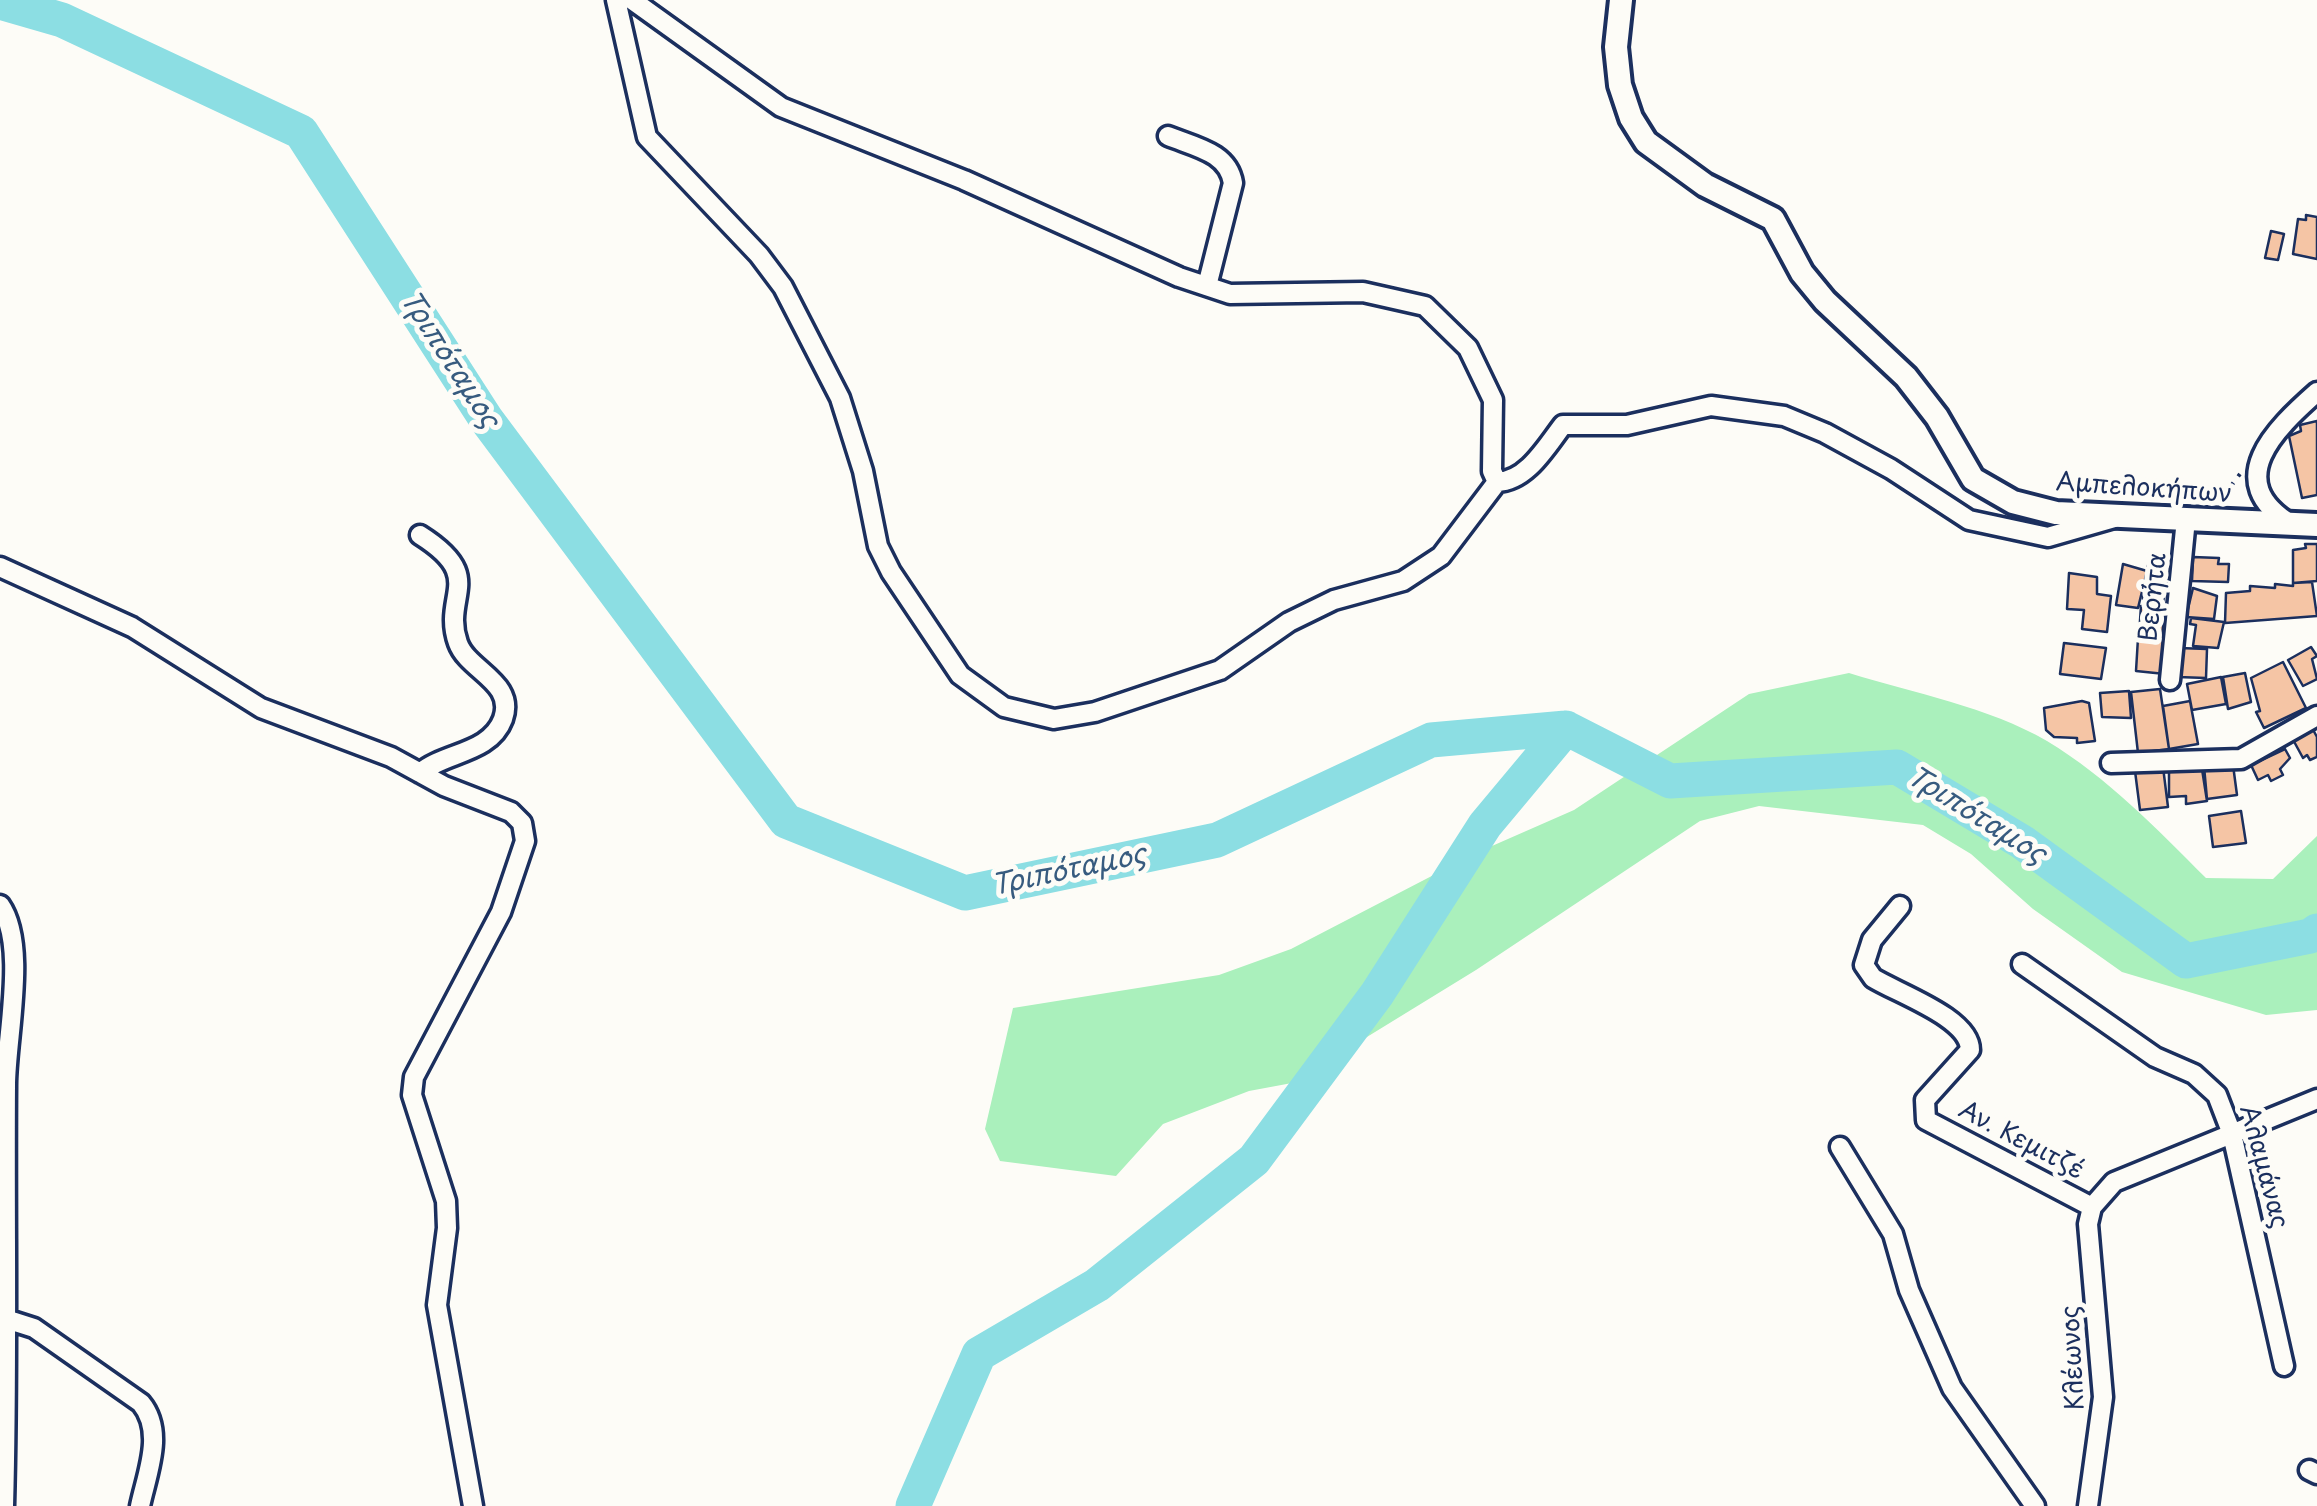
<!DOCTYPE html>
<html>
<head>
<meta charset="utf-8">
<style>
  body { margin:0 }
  canvas { display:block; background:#fdfcf7 }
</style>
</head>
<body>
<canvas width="2317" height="1506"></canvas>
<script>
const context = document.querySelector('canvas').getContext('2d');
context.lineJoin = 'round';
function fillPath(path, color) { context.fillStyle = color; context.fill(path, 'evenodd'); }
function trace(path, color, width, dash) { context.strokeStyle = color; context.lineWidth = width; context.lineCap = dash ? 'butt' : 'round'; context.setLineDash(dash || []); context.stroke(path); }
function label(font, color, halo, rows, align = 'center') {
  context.font = font + ' "Playpen Sans",sans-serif'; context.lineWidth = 10; context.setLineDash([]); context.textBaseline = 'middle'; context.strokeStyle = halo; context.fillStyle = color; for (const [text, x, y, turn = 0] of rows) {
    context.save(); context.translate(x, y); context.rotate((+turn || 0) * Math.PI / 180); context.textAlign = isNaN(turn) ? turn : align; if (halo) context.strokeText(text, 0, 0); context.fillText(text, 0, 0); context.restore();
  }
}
fillPath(new Path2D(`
  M1849,673c64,20 140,34 198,68 61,37 109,87 159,137l67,1 44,-43v174l-51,5 -144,-43 -89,-63 -62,-55 -48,-29 -164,-19 -59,15 -224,149 -184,113 -43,8 -86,33 -47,52 -116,-15 -15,-32 28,-121 206,-33 72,-26 185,-96 98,-43 175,-116z`), '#aaf0bc');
trace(new Path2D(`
  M0,2l62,18 239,112 185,287 300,402 179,72 252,-53 214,-100 135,-12 104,53 227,-14 125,75 164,119 124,-25 7,-5
  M913,1506l66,-152 118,-69 157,-125 123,-166 108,-169 81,-97`), '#8cdee3', 35);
const building = new Path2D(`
  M2306,215l11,2v42l-24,-5 5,-35 8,1z
  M2271,231l13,3 -6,26 -13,-2z
  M2317,421v74l-15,3 -13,-62 12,-5 -1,-6z
  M2305,544h12v37l-24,2v-33l13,-2z
  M2193,557l26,1 -1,6h11l-1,18 -36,-1z
  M2123,564l24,7 -9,37 -22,-3z
  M2148,565l16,3 -2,13h5l-4,21 -20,-3z
  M2069,573l28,4v17l14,2 -4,36 -25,-3 2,-19 -17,-1z
  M2312,582l5,34 -92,7 1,-30 24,-2v-5l25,2v-4l18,2v-3z
  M2193,588l24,8 -3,23 -28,-2z
  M2141,606l24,2 -3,29 -23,-2z
  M2191,618l33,4 -6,26 -25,-2 3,-21 -6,-1z
  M2138,638l26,2 1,34 -29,-3z
  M2064,643l42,5 -5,31 -41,-5z
  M2311,647l6,9 -5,3 5,20 -14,7 -15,-26z
  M2179,648l28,1 -1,29 -28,-1z
  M2283,662l23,46 -42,20 -8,-16 4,-1 -9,-33z
  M2245,673l6,29 -23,7 -5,-32z
  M2221,677l5,27 -34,6 -5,-26z
  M2160,689l9,60 -31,4 -7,-61z
  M2129,691l2,27 -29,-1 -2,-24z
  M2082,701l7,2 6,38 -18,2v-5l-23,-1 -8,-7 -2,-22z
  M2190,701l8,43 -29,5 -6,-43z
  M2311,726l6,11v20l-7,3 -3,-5 -4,3 -12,-22z
  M2285,749l5,9 -10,11 3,6 -12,6 -3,-6 -10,5 -7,-15z
  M2233,765l4,30 -30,4 -3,-33z
  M2163,767l5,40 -28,3 -5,-39z
  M2202,769l5,32 -21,3v-8l-17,1v-25z
  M2241,811l5,32 -33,4 -4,-31z`);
fillPath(building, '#f5c5a5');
trace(building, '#1b2f5e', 2.5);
const minor = new Path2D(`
  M616,0l31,137 112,118 24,32 57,111 23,73 15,75 13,26 69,103 44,32 50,12 41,-7 125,-42 69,-48 45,-22 69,-19 38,-25 56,-74
  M632,0l149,107 183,73 215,97 51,17 133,-2 62,14 43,42 25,52 -1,71 5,11c30,-1 49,-35 66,-57h64l84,-19 73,10 41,17 66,36 78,51 79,17 66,-19
  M1168,136c27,11 60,16 65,47l-26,103
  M2291,524c-70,-43 -16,-95 26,-132
  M420,535c68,43 21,60 38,108 10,28 58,39 45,76 -13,35 -59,33 -83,54
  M0,567l132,60 129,81 130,49 53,29 67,26 11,11 3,18 -24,71 -87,165 -2,18 34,106 1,27 -10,77 36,201
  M2170,680l16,-161
  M2111,763l130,-4 76,-43
  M0,905c28,40 6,132 6,180 -1,141 2,281 -2,421
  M1900,906l-28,34 -8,25 9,13c26,16 97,40 97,72l-45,50 1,20 166,87
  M2022,964l133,93 39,17 23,21 15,39 52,232
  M1840,1147l53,87 16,56 43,98 83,118
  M9,1320l25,8 107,75c24,29 6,70 -1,103
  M2309,1470l8,4
  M2088,1506l15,-109 -15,-173 4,-17 22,-25 203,-83`);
const tertiary = new Path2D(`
  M1621,0l-5,47 4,38 11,33 15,24 59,43 68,34 29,54 23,28 81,76 31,40 36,62 40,23 43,11 261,12`);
trace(minor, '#1b2f5e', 25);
trace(tertiary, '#1b2f5e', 30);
trace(new Path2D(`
  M2219,502l21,-28`), '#1b2f5e', 4, [8, 8]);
trace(minor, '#fdfcf7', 18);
trace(tertiary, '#fdfcf7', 22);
label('25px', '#1b2f5e', '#fdfcf7', [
  ["Αμπελοκήπων",2144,489,4],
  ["Βερήτα",2154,597,-84],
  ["Αν. Κεμιτζέ",2021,1141,28],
  ["Αλαμάνας",2263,1167,75],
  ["Κλέωνος",2074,1358,-93]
]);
label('italic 28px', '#375b7f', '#fdfcf7', [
  ["Τριπόταμος",449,360,57],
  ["Τριπόταμος",1976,816,32],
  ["Τριπόταμος",1069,871,-12]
]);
</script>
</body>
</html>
